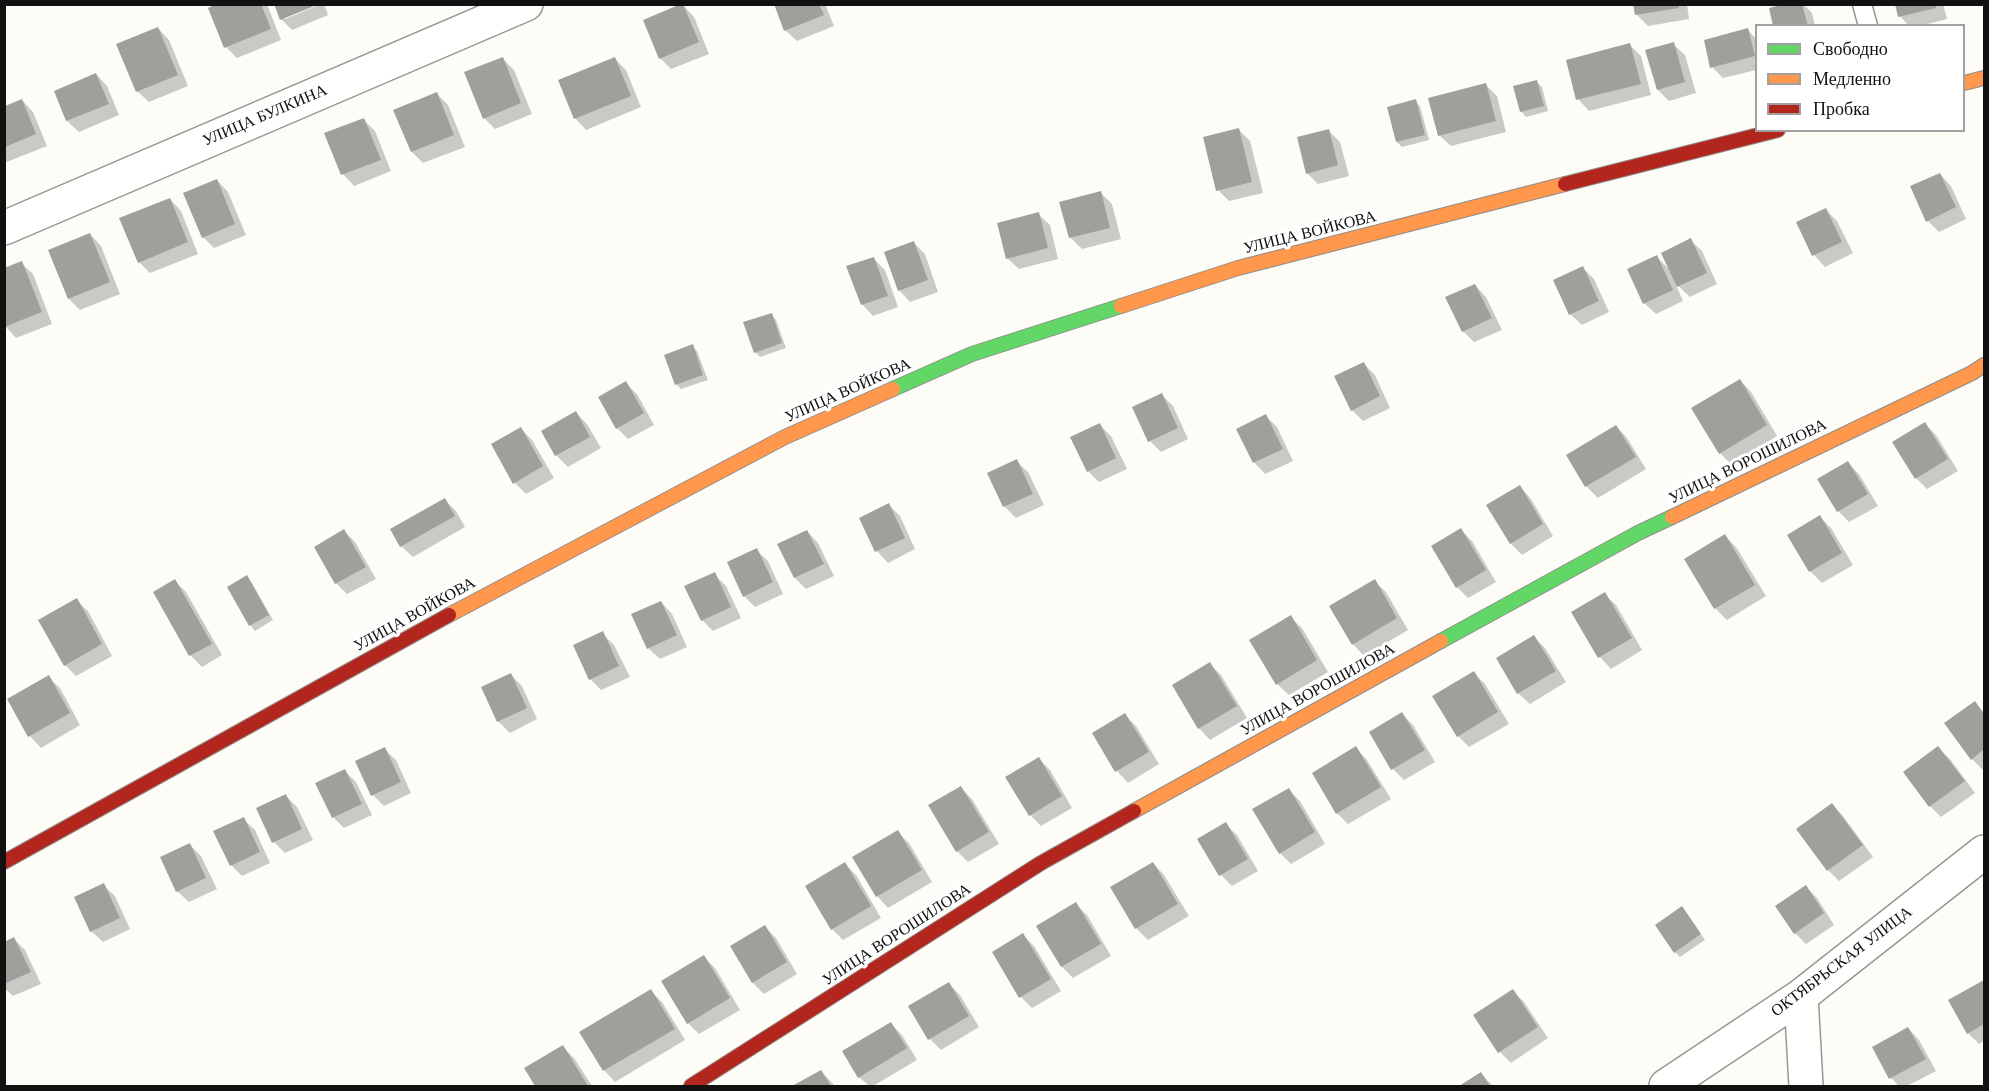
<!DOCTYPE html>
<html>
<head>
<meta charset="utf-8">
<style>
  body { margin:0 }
  #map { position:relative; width:1989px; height:1091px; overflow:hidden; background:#fdfcf7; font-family:"Times New Roman",serif }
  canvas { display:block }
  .frame { position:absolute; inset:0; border:6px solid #111; pointer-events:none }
  .legend { position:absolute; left:1755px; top:24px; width:210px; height:108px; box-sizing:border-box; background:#fff; border:2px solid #a0a0a0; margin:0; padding:8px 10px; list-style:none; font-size:18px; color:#111 }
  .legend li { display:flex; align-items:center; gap:12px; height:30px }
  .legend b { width:30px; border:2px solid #a0a0a0 }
</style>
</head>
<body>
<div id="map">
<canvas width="1989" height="1091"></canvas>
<div class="frame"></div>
<ul class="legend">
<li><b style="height:8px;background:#63d668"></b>Свободно</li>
<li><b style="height:8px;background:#ff974d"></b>Медленно</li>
<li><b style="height:8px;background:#b3261e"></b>Пробка</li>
</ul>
</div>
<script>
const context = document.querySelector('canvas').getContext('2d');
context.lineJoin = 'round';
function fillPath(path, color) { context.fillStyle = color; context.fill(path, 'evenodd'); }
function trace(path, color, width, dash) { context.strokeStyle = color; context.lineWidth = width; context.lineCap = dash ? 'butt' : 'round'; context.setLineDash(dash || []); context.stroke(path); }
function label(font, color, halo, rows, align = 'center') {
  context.font = font + ' "Times New Roman",serif'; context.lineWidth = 6; context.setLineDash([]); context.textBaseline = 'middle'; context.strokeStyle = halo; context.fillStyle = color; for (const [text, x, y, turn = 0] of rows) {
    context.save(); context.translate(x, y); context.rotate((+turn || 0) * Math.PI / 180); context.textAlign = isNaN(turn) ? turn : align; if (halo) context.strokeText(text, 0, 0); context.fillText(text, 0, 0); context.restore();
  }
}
fillPath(new Path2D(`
  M220,4h47l14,36 -44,18 -11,-11z
  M321,4h3l4,11 -36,15 -11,-11 4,-3v3z
  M775,4h50l9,22 -37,15 -12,-11z
  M1635,4h52l2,15 -41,7 -11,-11z
  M1791,4h12l9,9 3,13h-40z
  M1897,4h46l4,15 -27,7h-11l-9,-10z
  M683,5l11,12 15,37 -38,15 -11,-11z
  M158,28l11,12 19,46 -39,16 -12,-11z
  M1748,30l8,9v31l-33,8 -11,-11z
  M1673,44l12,11 11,38 -27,8 -11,-11z
  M1630,45l11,11 10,39 -62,16 -11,-12z
  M502,58l12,12 18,44 -37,15 -11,-11z
  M615,59l11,11 15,37 -55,23 -11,-12z
  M96,74l11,12 12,29 -40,17 -12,-11 -11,-30z
  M1536,81l6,6 6,24 -22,6 -5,-6z
  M1486,85l11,11 9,36 -55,14 -12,-11z
  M437,94l11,11 17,42 -42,16 -11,-11z
  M22,100l11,12 14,34 -43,17v-56z
  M1415,101l5,5 9,34 -27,7 -5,-5z
  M363,119l12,12 16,40 -37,15 -11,-12 -17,-40z
  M1238,129l12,12 13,52 -34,8 -11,-11z
  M1329,131l11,11 9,34 -31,8 -11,-11z
  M1940,174l11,12 15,33 -27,13 -11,-11z
  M217,180l11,12 18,43 -32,13 -11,-11z
  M1101,193l11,11 9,35 -39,10 -12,-12z
  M170,199l11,12 17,43 -48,19 -11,-11z
  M1826,210l11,11 16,32 -28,14 -11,-12 -16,-33z
  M1038,214l12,11 8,34 -39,10 -12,-11z
  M90,234l11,12 19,48 -40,16 -11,-11z
  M1690,240l12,11 15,33 -27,13 -15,-14 8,18 -27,13 -12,-11 13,-46 14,14z
  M914,243l11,11 13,38 -28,10 -11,-12z
  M874,259l11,11 13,37 -25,9 -11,-12z
  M21,263l12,11 19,50 -36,14 -11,-12z
  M1582,267l12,12 15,33 -27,13 -12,-11z
  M1475,285l11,12 16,33 -28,12 -11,-11z
  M771,314l5,6 10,28 -26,9 -5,-5z
  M692,346l5,5 11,29 -27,9 -5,-5z
  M1364,364l11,11 15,33 -27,13 -11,-11z
  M1740,380l11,12 26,44 -46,28 -11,-11z
  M625,383l12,11 17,31 -26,14 -11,-11z
  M1162,395l11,11 15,33 -27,13 -11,-11z
  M576,413l11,11 14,24 -33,19 -12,-12 -13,-24z
  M1266,416l11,11 16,34 -28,13 -11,-12z
  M1925,424l11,11 22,36 -31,18 -11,-11z
  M1100,425l11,11 16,33 -28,13 -11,-11z
  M1616,426l11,12 19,31 -48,29 -12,-12 -18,-30z
  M521,429l11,11 22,38 -28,16 -11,-11z
  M1016,461l12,11 16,33 -28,13 -12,-12 -15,-33z
  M1848,463l11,11 19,32 -29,16 -11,-11z
  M1520,487l11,12 22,37 -31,19 -11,-11 -23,-38z
  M445,500l11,11 9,16 -52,30 -12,-11z
  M889,505l11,11 15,33 -27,14 -11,-12 -16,-33z
  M1820,517l11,11 22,37 -31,18 -12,-12 -21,-36z
  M1461,530l11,11 24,41 -28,16 -11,-11z
  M344,531l11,11 21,37 -29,15 -11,-11z
  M807,531l11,12 16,33 -28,13 -11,-11 -16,-33z
  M1725,536l11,11 30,49 -39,24 -12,-12 -29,-49z
  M756,550l12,11 15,33 -28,13 -11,-11z
  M714,574l12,12 15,32 -28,13 -11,-11z
  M247,577l5,6 21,37 -18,11 -5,-6z
  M175,581l11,11 36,63 -20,12 -12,-12 -35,-63z
  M1374,581l12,11 22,38 -44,26 -11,-12z
  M1604,594l12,11 26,45 -31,19 -11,-12 -27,-44z
  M76,600l12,11 24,45 -36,20 -11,-11z
  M661,602l11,12 15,33 -27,12 -12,-11z
  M1290,617l12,11 26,44 -39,23 -12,-11z
  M602,633l12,12 16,32 -29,13 -11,-11z
  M1534,637l11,11 21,34 -36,22 -12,-11z
  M1210,664l11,11 26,43 -37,22 -11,-12z
  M1474,673l11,11 24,40 -40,23 -11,-11z
  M511,675l11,11 15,33 -27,14 -12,-12 -15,-33z
  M48,677l12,11 20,37 -39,23 -11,-12 -21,-37z
  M1974,702l10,11 -1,57 -11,-11z
  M1402,714l11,11 22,37 -31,18 -11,-11 -22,-37z
  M1125,715l11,11 23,38 -31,19 -11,-12 -23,-38z
  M1356,748l11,12 24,39 -43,25 -11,-11z
  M1938,748l12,11 25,34 -34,24 -11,-11z
  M384,749l12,11 15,33 -27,13 -11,-11z
  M1039,759l11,11 22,38 -31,18 -11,-11z
  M345,771l11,11 16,33 -28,13 -11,-11z
  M961,788l11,11 27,45 -31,18 -11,-11z
  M1288,789l12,12 25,43 -34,20 -11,-11z
  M286,796l11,11 16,33 -28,13 -11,-11z
  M1832,805l11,11 30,41 -34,24 -11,-11 -30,-40z
  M243,819l12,11 15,33 -28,13 -11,-11z
  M1225,824l12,11 21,36 -26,15 -11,-11 -21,-36z
  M897,832l12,11 23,39 -44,26 -11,-12z
  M190,845l11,11 16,33 -28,13 -12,-11z
  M1153,863l11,12 25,41 -41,24 -11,-11 -25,-42z
  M845,864l11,11 25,43 -38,22 -11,-11z
  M103,885l12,11 15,33 -27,13 -12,-11z
  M1806,887l11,11 17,27 -28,19 -11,-11z
  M1076,904l11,11 24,41 -38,22 -11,-11 -24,-41z
  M1687,914l18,26 -25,17 -5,-5z
  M765,927l11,11 21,36 -33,20 -11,-11 -21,-36z
  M1023,935l11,11 27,45 -29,17 -11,-11z
  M14,939l11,11 16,34 -28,12 -9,-8v-45z
  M704,957l11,11 25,42 -41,24 -11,-11z
  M1984,982v59l-5,3 -11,-11 -18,-32z
  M949,984l11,11 19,32 -38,23 -11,-11 -20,-32z
  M1512,990l12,12 24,36 -37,25 -11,-11 -25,-36z
  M651,991l11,11 23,38 -70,42 -11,-12 -23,-38z
  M891,1024l11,11 15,25 -44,26h-4l-10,-9z
  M1908,1028l11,12 17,31 -29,15h-8l-8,-8 -17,-31z
  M563,1047l11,11 18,28h-55l-11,-17z
  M821,1071l14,15h-40z
  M1481,1074l12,12h-31z`), '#0003');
fillPath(new Path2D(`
  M216,4h45l10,25 -47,19 -16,-40z
  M274,4h43v1l-37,15z
  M681,4h2l16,38 -40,17 -16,-39z
  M774,4h45l5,11 -40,16z
  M1633,4h45l1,4 -44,7z
  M1785,4h17l6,22h-35l-4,-18z
  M1895,4h40l1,4 -38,9z
  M158,27l20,48 -42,17 -20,-48z
  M1748,28l7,28 -45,12 -6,-28z
  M1674,42l11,40 -28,8 -12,-40z
  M1630,43l11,41 -65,16 -10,-40z
  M503,57l18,46 -38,16 -19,-47z
  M615,57l16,39 -57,23 -16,-39z
  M96,73l13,31 -43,17 -12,-30z
  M1537,80l7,26 -24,6 -7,-26z
  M1486,83l10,38 -58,15 -10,-38z
  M437,92l17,43 -43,17 -18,-42z
  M22,99l14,35 -31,13v-41z
  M1416,99l9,36 -29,7 -9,-35z
  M364,118l17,42 -40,15 -17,-42z
  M1239,128l13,54 -36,9 -13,-54z
  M1329,129l9,36 -32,9 -9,-37z
  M1940,173l16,34 -30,15 -16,-36z
  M217,179l18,45 -33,14 -19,-45z
  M1101,191l9,37 -41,10 -10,-36z
  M170,198l18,44 -50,21 -19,-45z
  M1826,208l16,34 -30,14 -16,-34z
  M1039,212l9,36 -42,11 -9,-36z
  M90,233l20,49 -42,17 -20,-49z
  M1691,238l16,35 -30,14 -16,-34z
  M914,241l14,39 -30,11 -14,-39z
  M1657,255l16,35 -30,14 -16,-35z
  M874,257l14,39 -27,9 -15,-39z
  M22,261l20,51 -38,15v-59z
  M1583,266l16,35 -30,14 -16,-35z
  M1475,284l17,34 -30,14 -17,-35z
  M772,313l10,30 -28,10 -11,-31z
  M693,344l10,31 -28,10 -11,-30z
  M1364,362l16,34 -29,15 -17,-35z
  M1740,379l27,46 -48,29 -28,-46z
  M626,381l18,32 -28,16 -18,-32z
  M1162,393l16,35 -30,14 -16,-35z
  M576,411l14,26 -35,19 -14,-25z
  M1266,414l17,35 -30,14 -17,-34z
  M1925,422l23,37 -33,20 -23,-37z
  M1100,423l16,35 -29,14 -17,-35z
  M1616,425l20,32 -51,30 -19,-32z
  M521,427l22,39 -30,18 -22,-40z
  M1017,459l16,35 -30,13 -16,-34z
  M1848,461l20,33 -31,18 -20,-33z
  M1520,485l23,39 -33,20 -24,-39z
  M445,498l10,18 -55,31 -10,-18z
  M889,503l16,35 -30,14 -16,-34z
  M1820,515l22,38 -33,19 -22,-37z
  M1461,528l25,42 -30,18 -25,-42z
  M344,529l22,38 -31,17 -21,-37z
  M807,530l17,34 -30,14 -17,-34z
  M1725,534l30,51 -41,24 -30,-50z
  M757,548l16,34 -30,15 -16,-35z
  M715,572l16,35 -30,14 -17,-35z
  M247,575l22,40 -20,11 -22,-39z
  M175,579l37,65 -23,12 -36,-64z
  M1375,579l22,39 -45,27 -23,-39z
  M1605,592l27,46 -34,20 -27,-46z
  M77,598l25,46 -38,22 -26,-46z
  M661,601l16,34 -30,14 -16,-35z
  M1291,615l26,45 -41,25 -27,-45z
  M603,631l16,35 -30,14 -16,-35z
  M1534,635l22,36 -39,23 -21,-36z
  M1210,662l27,44 -39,23 -26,-44z
  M1474,671l24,41 -41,25 -25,-41z
  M511,673l16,35 -30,14 -16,-35z
  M49,675l21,38 -42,24 -21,-38z
  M1975,701l9,13v35l-13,11 -27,-37z
  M1402,712l23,38 -34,20 -22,-38z
  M1125,713l24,39 -34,20 -23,-39z
  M1356,746l25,41 -45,27 -24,-41z
  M1938,746l27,35 -36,26 -26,-35z
  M385,747l16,35 -30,14 -16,-35z
  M1039,757l23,39 -33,20 -24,-39z
  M345,769l17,35 -30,14 -17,-35z
  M961,786l28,46 -33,20 -28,-47z
  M1289,788l26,44 -36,22 -27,-45z
  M286,794l16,35 -30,14 -16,-35z
  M1832,803l31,42 -36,26 -31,-42z
  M244,817l16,35 -30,14 -17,-35z
  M1226,822l22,37 -29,17 -22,-37z
  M898,830l24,40 -46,27 -24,-40z
  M190,843l16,35 -30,14 -16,-35z
  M845,862l26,44 -40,24 -26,-44z
  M1153,862l25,42 -43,25 -25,-42z
  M104,883l16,35 -30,14 -16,-35z
  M1806,885l18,28 -30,21 -19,-28z
  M1076,902l25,42 -40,23 -25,-41z
  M1682,906l19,28 -27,19 -19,-28z
  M765,925l22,37 -35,21 -22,-37z
  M1023,933l28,46 -32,19 -27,-46z
  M14,937l17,35 -27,12v-42z
  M704,955l26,43 -43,26 -26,-43z
  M1984,980v44l-17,10 -19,-34z
  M949,982l20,34 -41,24 -20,-34z
  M651,989l24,40 -72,42 -24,-39z
  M1513,989l25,38 -40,26 -25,-38z
  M891,1022l16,26 -49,30 -16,-27z
  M1908,1027l18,32 -37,20 -17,-32z
  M563,1045l25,41h-53l-11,-18z
  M821,1070l10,16h-39z
  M1481,1072l9,14h-31z`), '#a19f9c');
const lane = new Path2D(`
  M1862,4l6,22`);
const street = new Path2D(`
  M4,228l522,-224
  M1801,996l5,90
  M1666,1086l135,-90 183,-144`);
const fast = new Path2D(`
  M893,389l79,-35 149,-48
  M1441,641l197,-108 34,-16`);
const slow = new Path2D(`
  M1964,83l20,-5
  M1121,306l117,-38 327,-84
  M1672,517l300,-144 12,-8
  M449,615l336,-178 108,-48
  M1134,811l307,-170`);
const jam = new Path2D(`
  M1565,184l213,-54
  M4,862l445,-247
  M691,1086l350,-223 93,-52`);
trace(lane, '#979795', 21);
trace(street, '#979795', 36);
trace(fast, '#8e8d8b', 16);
trace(slow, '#8e8d8b', 16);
trace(jam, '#8e8d8b', 16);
trace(lane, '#fffffe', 18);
trace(street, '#fffffe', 33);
trace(fast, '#63d668', 14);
trace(slow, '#ff974d', 14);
trace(jam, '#b3261e', 14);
label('16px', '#111', '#fff', [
  ["УЛИЦА БУЛКИНА",265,116,-23],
  ["УЛИЦА ВОЙКОВА",1310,233,-14],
  ["УЛИЦА ВОЙКОВА",848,391,-24],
  ["УЛИЦА ВОРОШИЛОВА",1748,462,-26],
  ["УЛИЦА ВОЙКОВА",415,615,-29],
  ["УЛИЦА ВОРОШИЛОВА",1318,690,-29],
  ["УЛИЦА ВОРОШИЛОВА",897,935,-33],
  ["ОКТЯБРЬСКАЯ УЛИЦА",1842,962,-37]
]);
</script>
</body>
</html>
